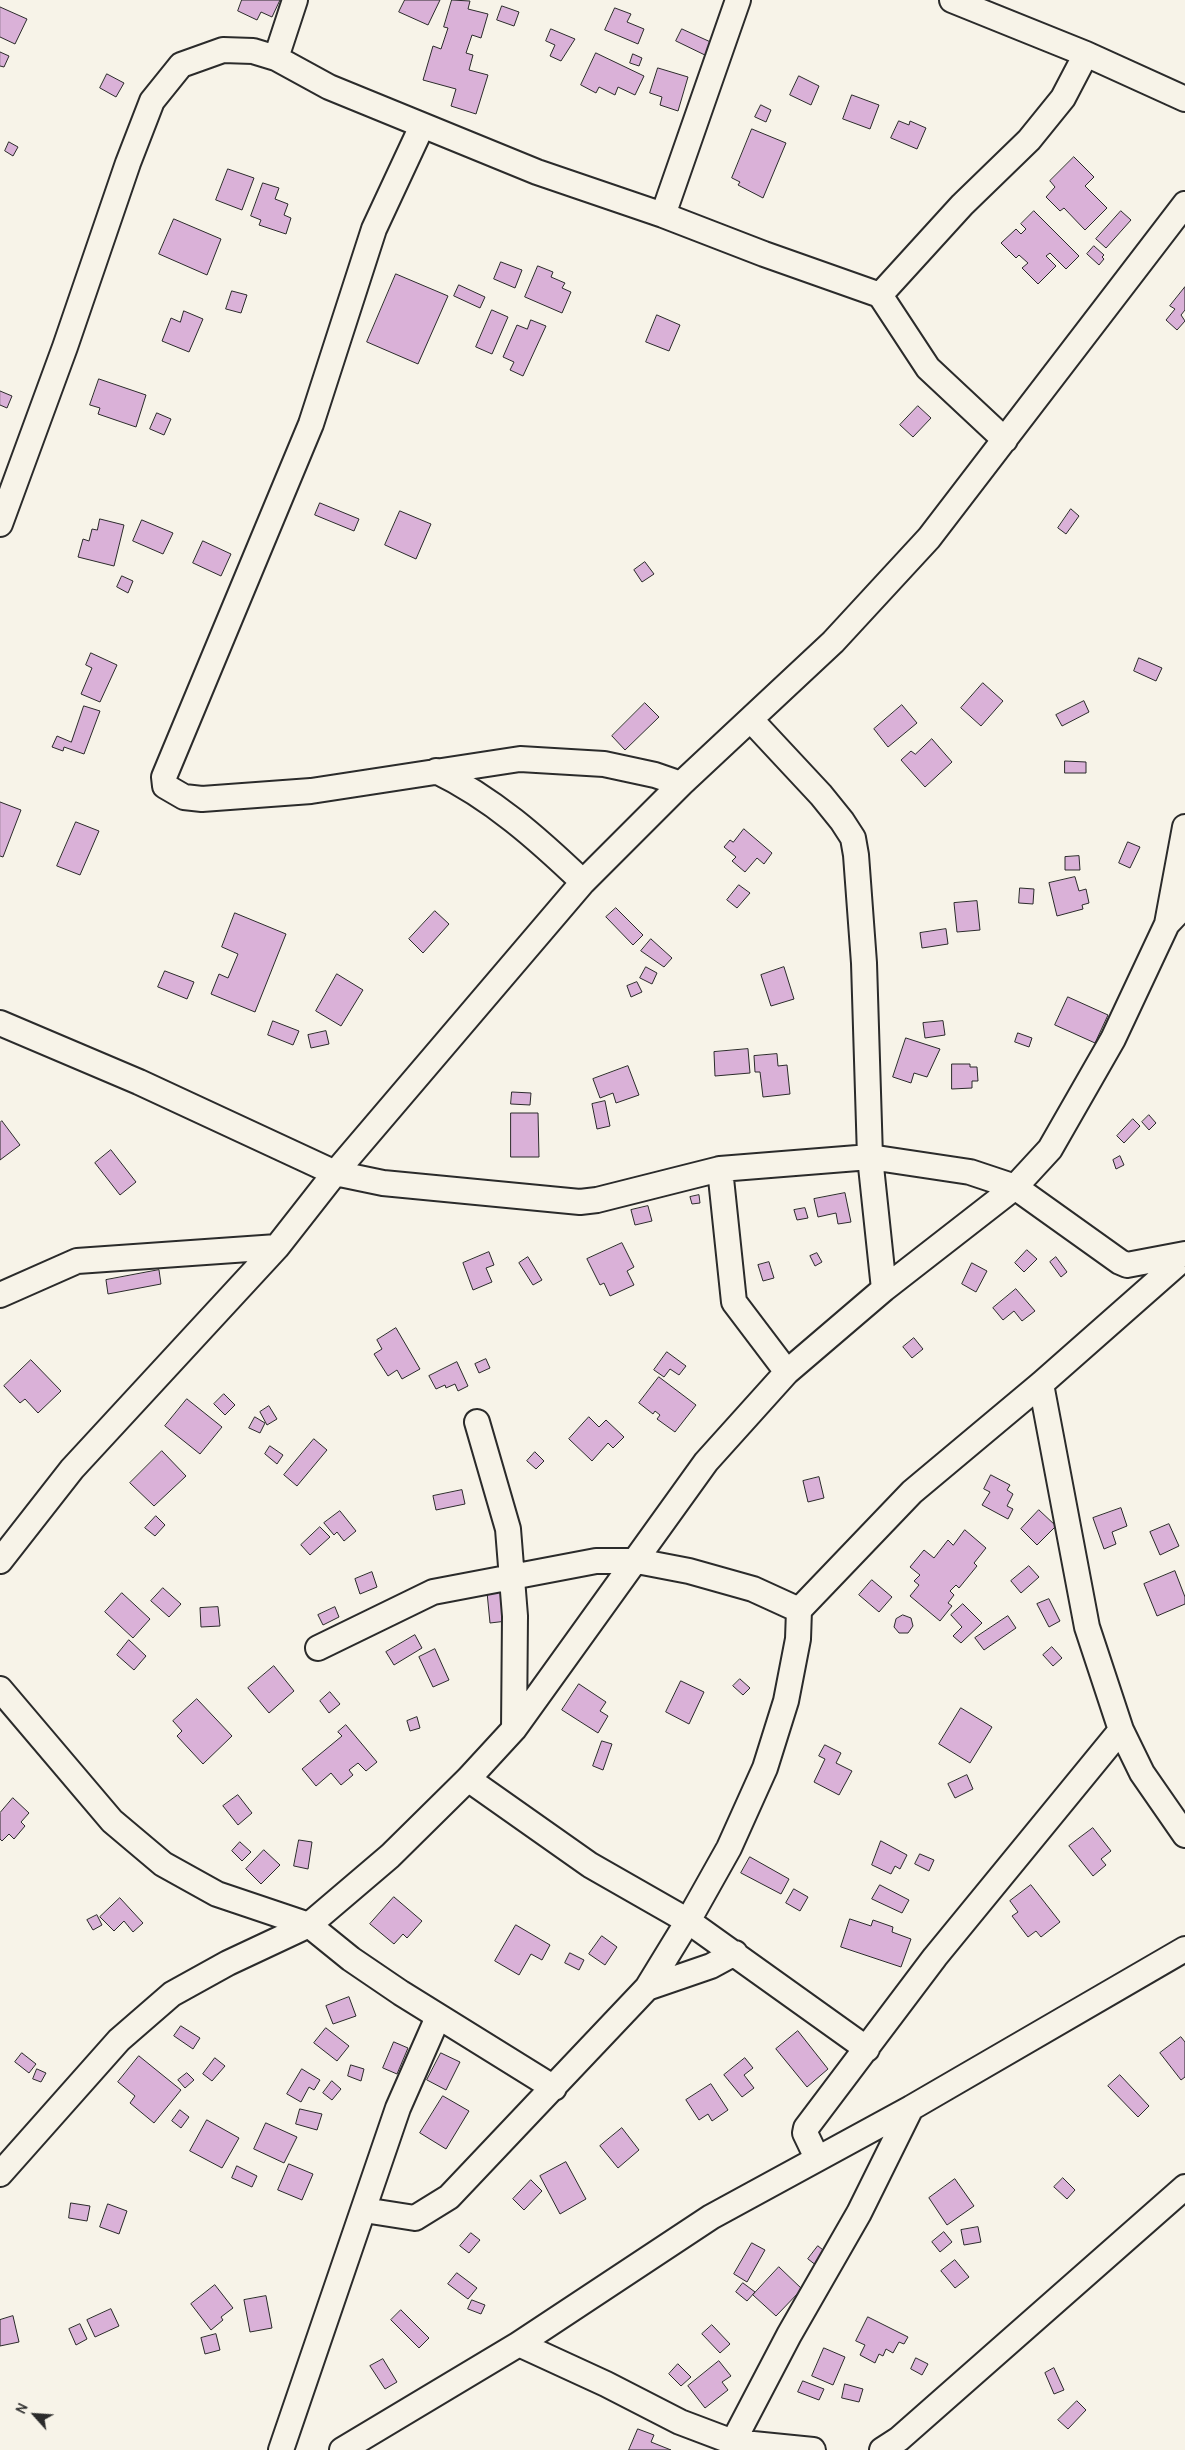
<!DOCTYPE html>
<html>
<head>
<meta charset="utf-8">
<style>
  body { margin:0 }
  #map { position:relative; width:1185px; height:2450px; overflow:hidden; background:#f7f3e8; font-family:Delius,sans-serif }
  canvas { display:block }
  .north { position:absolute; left:10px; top:2390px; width:50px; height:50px; -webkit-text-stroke:4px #f7f3e8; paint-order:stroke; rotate:296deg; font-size:14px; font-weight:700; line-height:20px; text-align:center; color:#2b2b2b }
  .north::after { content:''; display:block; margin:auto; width:18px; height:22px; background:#2b2b2b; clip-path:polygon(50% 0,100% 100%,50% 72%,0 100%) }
</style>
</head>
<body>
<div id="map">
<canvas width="1185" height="2450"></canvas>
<div class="north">N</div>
</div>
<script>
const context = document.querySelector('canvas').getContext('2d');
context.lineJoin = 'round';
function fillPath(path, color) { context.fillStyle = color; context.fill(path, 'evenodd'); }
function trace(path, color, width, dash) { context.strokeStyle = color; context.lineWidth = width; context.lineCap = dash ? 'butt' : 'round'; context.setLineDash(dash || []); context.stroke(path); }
const building = new Path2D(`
  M242,0h38l-8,17 -11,-5 -4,8 -19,-9z
  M405,0h35l-12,25 -29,-13z
  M452,0l18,1 -2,8 20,5 -7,24 -9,-3 -6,18 7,2 -4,15 19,5 -12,39 -25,-8 5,-17 -33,-9 10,-34 8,3 7,-21 -4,-1z
  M502,6l17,6 -5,14 -17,-6z
  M0,7l27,12 -12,25 -15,-7z
  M615,8l16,6 -4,8 17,7 -6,15 -33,-14z
  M551,29l24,10 -14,22 -11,-5 5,-11 -9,-4z
  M682,29l33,15 -6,13 -33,-16z
  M0,52l9,4 -5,11 -4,-1z
  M596,53l48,23 -9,19 -17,-8 -3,8 -16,-8 -3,6 -15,-8z
  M633,54l9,4 -3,8 -9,-3z
  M658,68l30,9 -10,34 -18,-6 2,-8 -12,-4z
  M107,74l17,9 -8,14 -16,-9z
  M799,76l20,10 -8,19 -21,-10z
  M852,95l27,10 -9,24 -27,-10z
  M761,105l10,5 -5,12 -11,-5z
  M899,121l10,4 1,-4 16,7 -9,21 -26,-11z
  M752,129l34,14 -23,55 -25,-13 2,-3 -8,-4z
  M9,142l9,5 -5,9 -8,-5z
  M1074,157l20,20 -9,9 22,22 -22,22 -21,-22 -4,3 -14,-14 9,-10 -5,-6z
  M228,169l26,9 -12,32 -26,-10z
  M263,183l16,5 -4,11 13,5 -4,11 7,3 -5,16 -27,-9 2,-5 -10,-4z
  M1034,211l45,45 -13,13 -16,-16 -4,3 10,10 -18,18 -16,-16 6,-5 -9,-8 -3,3 -15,-15 15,-14 5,5 5,-5 -5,-5z
  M1121,211l10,9 -25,28 -10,-9z
  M174,219l47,20 -14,36 -48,-21z
  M1094,246l10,9 -2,2 2,2 -5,6 -12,-11z
  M501,262l21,8 -7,18 -21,-9z
  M538,266l15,6 -2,5 14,6 -3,5 9,4 -9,21 -37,-16z
  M396,274l52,22 -30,68 -51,-22z
  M459,285l26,12 -5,11 -26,-12z
  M1185,287v23l-4,5 4,6 -8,9 -11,-10 9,-11 -5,-3z
  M232,291l15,4 -6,18 -15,-4z
  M492,310l16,7 -16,37 -16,-7z
  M184,311l19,8 -14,33 -27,-11 9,-23 9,4z
  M657,315l23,10 -11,26 -23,-9z
  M531,320l15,6 -23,50 -13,-6 4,-8 -11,-5 14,-32 10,4z
  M99,379l47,16 -10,32 -38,-13 2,-6 -10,-3z
  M0,391l12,5 -5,12 -7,-3z
  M918,406l13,12 -18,19 -13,-12z
  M157,413l14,6 -7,16 -14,-6z
  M320,503l39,16 -5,12 -39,-16z
  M1071,509l8,7 -13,18 -8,-6z
  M400,511l31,13 -15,35 -31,-14z
  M100,519l24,6 -10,41 -36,-9 5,-18 6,2 3,-12 5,1z
  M142,520l31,13 -10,21 -30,-13z
  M203,541l28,13 -10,22 -28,-13z
  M645,562l9,12 -12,8 -8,-12z
  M122,576l11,5 -5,12 -11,-6z
  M91,653l26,12 -17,37 -19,-8 11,-26 -6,-3z
  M1139,658l23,10 -6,13 -22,-10z
  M983,683l20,18 -22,25 -20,-18z
  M1084,701l5,11 -27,14 -6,-11z
  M645,703l14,14 -34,33 -13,-14z
  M902,705l15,18 -29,24 -14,-18z
  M84,706l16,5 -16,43 -20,-7 -1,4 -11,-4 5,-11 14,6z
  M932,739l20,23 -27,25 -24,-27 10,-9 4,3z
  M1065,761l21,1v11h-21z
  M0,802l21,8 -18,47 -3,-1z
  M76,822l23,9 -19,44 -23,-9z
  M744,829l28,24 -8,11 -7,-6 -12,14 -13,-11 4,-4 -12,-10 6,-7 3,2z
  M1128,842l12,5 -10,21 -11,-5z
  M1079,856l1,14h-15v-13z
  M1075,877l4,14 7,-2 3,14 -7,2 1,4 -26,7 -8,-33z
  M739,885l11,8 -13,15 -10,-8z
  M1020,888l14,1 -1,15 -14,-1z
  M977,901l3,29 -23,2 -3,-29z
  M616,908l27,27 -10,10 -27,-28z
  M435,911l14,13 -26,29 -14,-14z
  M235,913l51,21 -31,78 -44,-18 8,-20 9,4 10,-24 -16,-7z
  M946,929l2,15 -26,4 -2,-15z
  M651,939l21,19 -8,9 -23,-16z
  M646,967l11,6 -5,11 -12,-6z
  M784,967l10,32 -23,7 -10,-31z
  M165,971l29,11 -7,17 -29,-12z
  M337,974l26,16 -22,36 -25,-15z
  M637,982l5,10 -11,5 -4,-11z
  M1068,997l40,18 -13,28 -40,-18z
  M273,1021l26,10 -6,14 -25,-10z
  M943,1021l2,14 -20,3 -2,-15z
  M326,1031l3,13 -18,4 -3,-13z
  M1018,1033l14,5 -3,9 -14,-5z
  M906,1038l34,11 -13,28 -13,-4 -3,10 -18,-6z
  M748,1049l2,24 -35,3 -1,-24z
  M777,1054l1,12 9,-1 3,29 -27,3 -3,-25h-5l-1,-16z
  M952,1064h18v3h7l1,14h-6v7l-20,1z
  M628,1066l11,29 -23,8 -3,-10 -13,5 -7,-19z
  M512,1092l19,1 -1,12 -19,-1z
  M605,1101l5,25 -13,3 -5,-25z
  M511,1113h27l1,44h-28z
  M1149,1115l7,8 -7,7 -7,-8z
  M1133,1119l7,7 -16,17 -7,-7z
  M2,1121l18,24 -20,15v-37z
  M111,1150l25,32 -16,13 -25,-32z
  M1120,1156l4,9 -8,4 -3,-9z
  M845,1193l6,29 -13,2 -2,-11 -18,4 -4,-18z
  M699,1195l1,8 -8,1 -2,-7z
  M648,1206l4,15 -17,4 -4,-15z
  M805,1208l3,10 -11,2 -3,-10z
  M622,1243l12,24 -7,4 7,14 -24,11 -6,-13 -4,2 -13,-26z
  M1027,1250l10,9 -13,13 -9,-9z
  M489,1252l5,13 -8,3 6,14 -19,8 -10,-27z
  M817,1253l5,9 -7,4 -5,-10z
  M528,1257l14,23 -9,5 -14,-22z
  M1056,1257l11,15 -6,5 -11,-15z
  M769,1262l5,16 -11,3 -5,-16z
  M972,1263l15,8 -11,21 -14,-8z
  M159,1270l2,14 -53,10 -2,-14z
  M1016,1289l19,22 -13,10 -8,-10 -11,9 -10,-12z
  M396,1328l24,41 -18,10 -5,-9 -9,6 -14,-22 8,-5 -5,-9z
  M914,1338l9,11 -11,9 -9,-11z
  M667,1352l19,14 -7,9 -9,-6 -6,8 -10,-7z
  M486,1359l4,9 -11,5 -4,-9z
  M31,1360l30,31 -23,22 -13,-14 -5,4 -16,-17z
  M457,1362l11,24 -10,5 -3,-7 -9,4 -1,-3 -9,4 -7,-13z
  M659,1377l37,28 -21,27 -18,-13 3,-4 -5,-4 -2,3 -14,-11z
  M224,1394l11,11 -10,10 -11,-11z
  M187,1399l35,28 -22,27 -35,-28z
  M269,1406l8,13 -10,6 -7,-13z
  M255,1417l10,6 -5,10 -11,-5z
  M589,1417l10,10 7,-7 18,17 -11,11 -5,-5 -16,18 -23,-22z
  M314,1439l13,11 -30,36 -13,-11z
  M270,1446l13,9 -6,9 -12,-10z
  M162,1451l24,25 -32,30 -24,-23z
  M535,1452l9,9 -8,8 -9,-8z
  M991,1475l19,10 -3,5 6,4 -6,12 6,3 -5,10 -26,-14 8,-13 -6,-3z
  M819,1477l5,21 -16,4 -5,-21z
  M462,1490l3,14 -29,6 -3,-14z
  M1121,1508l6,18 -15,6 4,12 -12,5 -11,-31z
  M1039,1510l17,16 -19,19 -16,-16z
  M340,1511l16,20 -12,10 -7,-9 -3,3 -10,-12z
  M156,1516l9,9 -10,11 -10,-8z
  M1169,1524l10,22 -19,9 -10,-23z
  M320,1527l10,10 -20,18 -9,-10z
  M965,1530l21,18 -12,15 3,3 -18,22 -3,-3 -6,6 4,4 -6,8 4,3 -12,15 -30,-25 9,-11 -5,-4 6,-6 -10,-8 14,-17 10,8 14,-18 5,5z
  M1029,1566l10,11 -18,16 -10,-12z
  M1175,1571l10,26v7l-28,12 -13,-32z
  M372,1572l5,15 -17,7 -5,-15z
  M872,1580l20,17 -13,15 -20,-17z
  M163,1588l18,16 -12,13 -18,-16z
  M505,1591l2,30 -17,2 -3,-31z
  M122,1593l28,26 -17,19 -28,-26z
  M1049,1599l11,22 -11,6 -12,-23z
  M963,1604l19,19 -21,20 -8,-7 9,-9 -11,-12z
  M218,1607l2,19 -19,1 -1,-19z
  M335,1607l4,10 -16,8 -5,-10z
  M903,1615l8,3 2,8 -5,7h-9l-5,-6 2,-8z
  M1008,1616l8,12 -32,22 -9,-12z
  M415,1635l7,13 -28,17 -8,-13z
  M129,1640l17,16 -12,14 -17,-15z
  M1052,1647l10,11 -9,8 -10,-11z
  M435,1649l14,31 -16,7 -14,-30z
  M274,1666l20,25 -25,22 -21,-25z
  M740,1679l10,9 -7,7 -10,-9z
  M681,1681l23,11 -15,32 -23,-12z
  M579,1684l27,18 -6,9 8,5 -10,17 -36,-23z
  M330,1692l10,12 -11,9 -9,-12z
  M197,1699l35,37 -29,28 -26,-28 5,-5 -9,-10z
  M961,1708l31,19 -22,36 -31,-19z
  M417,1717l3,11 -10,3 -3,-10z
  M346,1725l31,37 -11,9 -8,-8 -9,7 4,5 -12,10 -10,-12 -15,13 -14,-17 40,-33 -4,-4z
  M602,1741l10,3 -9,26 -10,-4z
  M825,1745l16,8 -5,10 16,8 -13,24 -25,-13 11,-23 -6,-3z
  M967,1775l6,14 -18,9 -7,-14z
  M238,1795l14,18 -14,12 -15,-19z
  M13,1798l16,15 -8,9 4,4 -11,13 -5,-5 -7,7 -2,-2v-26z
  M1093,1828l18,23 -10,8 5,6 -13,11 -24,-30z
  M299,1840l13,2 -4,27 -14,-3z
  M881,1841l26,14 -7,14 -5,-3 -4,8 -19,-9z
  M240,1842l11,10 -9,9 -10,-10z
  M264,1850l16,15 -19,19 -15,-15z
  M920,1854l14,6 -5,11 -14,-7z
  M750,1857l39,22 -8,15 -40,-21z
  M880,1885l29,15 -7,13 -30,-14z
  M1031,1885l29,37 -19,15 -5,-6 -8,6 -16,-21 6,-4 -8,-11z
  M794,1889l14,8 -8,14 -14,-8z
  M394,1897l28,24 -15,17 -4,-4 -9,10 -24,-20z
  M120,1898l23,25 -10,9 -9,-11 -10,10 -14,-14z
  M97,1915l5,10 -9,5 -6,-10z
  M850,1919l21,7 2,-6 20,7 -1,5 19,7 -10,28 -60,-20z
  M516,1925l34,20 -8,15 -11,-6 -12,21 -24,-14z
  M602,1936l15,11 -12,18 -16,-11z
  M570,1953l14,7 -5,10 -14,-7z
  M349,1997l7,19 -23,8 -7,-18z
  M181,2026l19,12 -7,11 -19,-13z
  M326,2028l23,18 -12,15 -23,-18z
  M798,2031l30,38 -21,18 -31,-38z
  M1181,2037l4,5v35l-4,3 -21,-27z
  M394,2042l14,6 -11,26 -14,-6z
  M22,2053l14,11 -7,9 -14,-11z
  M441,2053l19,9 -14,28 -19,-10z
  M139,2056l42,34 -27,33 -24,-20 5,-7 -17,-14z
  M215,2058l10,8 -13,15 -9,-7z
  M745,2058l8,10 -9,7 10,13 -12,9 -18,-22z
  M351,2065l13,4 -3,12 -13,-5z
  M37,2069l9,4 -5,9 -8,-3z
  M302,2069l18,11 -6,10 -5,-3 -8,15 -14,-8z
  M187,2073l7,7 -9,8 -7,-8z
  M1120,2075l29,31 -11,11 -30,-31z
  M332,2081l9,8 -9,11 -9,-7z
  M711,2084l17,26 -16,11 -4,-7 -9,6 -13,-20z
  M443,2096l26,15 -23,38 -26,-16z
  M300,2109l22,5 -5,16 -21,-6z
  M180,2110l9,7 -8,11 -9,-7z
  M207,2120l32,18 -17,30 -32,-17z
  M266,2123l31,14 -13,26 -30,-14z
  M622,2128l17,22 -21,18 -18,-22z
  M566,2162l20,37 -26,15 -20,-38z
  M289,2164l24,10 -11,26 -24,-10z
  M237,2166l20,10 -5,11 -20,-9z
  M1063,2178l12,12 -8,9 -13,-12z
  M955,2179l19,27 -27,19 -18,-27z
  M531,2180l11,11 -18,19 -11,-11z
  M71,2203l19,3 -3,15 -18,-3z
  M108,2204l19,7 -8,23 -19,-7z
  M978,2227l3,15 -17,3 -3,-15z
  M944,2232l8,10 -12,10 -8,-10z
  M471,2233l9,7 -11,13 -9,-7z
  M752,2243l13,7 -18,32 -13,-8z
  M818,2246l9,7 -10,13 -9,-7z
  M955,2260l14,17 -14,11 -14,-17z
  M779,2267l23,22 -26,27 -23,-21z
  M457,2273l20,15 -9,11 -20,-15z
  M743,2283l12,9 -8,9 -11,-9z
  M215,2285l18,23 -12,9 2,3 -12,10 -20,-26z
  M266,2296l6,32 -22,4 -6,-32z
  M472,2300l13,5 -4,9 -13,-5z
  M111,2309l8,17 -24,11 -8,-17z
  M401,2310l28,28 -10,10 -28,-28z
  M13,2316l6,26 -19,4v-26z
  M868,2317l40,20 -4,7 -5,-2 -6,11 -7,-4 -3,7 -4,-2 -4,9 -15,-8 5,-10 -9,-4z
  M80,2324l7,15 -11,6 -7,-16z
  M712,2325l18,19 -10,9 -18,-19z
  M216,2334l4,16 -15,4 -4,-16z
  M824,2348l21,9 -12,28 -21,-9z
  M916,2358l12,6 -6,11 -11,-6z
  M383,2359l14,23 -12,7 -15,-23z
  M719,2361l12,15 -9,6 6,8 -23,18 -17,-22z
  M678,2364l13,13 -10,9 -12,-12z
  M1054,2368l10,22 -10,4 -9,-21z
  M803,2381l21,8 -5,11 -21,-8z
  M845,2384l18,5 -4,13 -17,-4z
  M1077,2401l9,9 -18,19 -10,-9z
  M638,2429l16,6 -3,7 20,8h-42z`);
fillPath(building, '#dab1d8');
trace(building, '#2b2b2b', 1);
const minor = new Path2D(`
  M952,0l134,54 99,45
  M276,58l19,-58
  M422,126l-48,103 -63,195 -147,353 1,9 19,11 18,2 109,-8 209,-32 84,5 51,11 26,9
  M663,215l75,-215
  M880,295l82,-90 67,-65 34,-42 23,-44
  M0,524l65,-177 63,-184 24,-62 29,-36 42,-15 30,1 23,7 53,29 208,85 126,43 101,39 116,41 48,73 77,72
  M752,721l69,74 21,26 11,17 3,17 8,108 6,194 14,132
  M436,771c56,27 102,68 147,111
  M1167,924l18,-97
  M0,1023l139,59 196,91 48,10 197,19 17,-2 123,-31 150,-12 100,15 45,15 105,75 7,3 58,-11
  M720,1169l14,133 53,70
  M0,1295l77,-34 200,-14
  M1041,1384l46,243 34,103 21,43 43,62
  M477,1422l31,107 7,87 -1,113
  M0,1561l72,-92 205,-222 58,-74 248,-291 98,-98 152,-142 96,-104 256,-334
  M318,1648l115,-56 163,-31h41l52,10 64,18 46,21
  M0,1689l112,132 51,43 54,30 92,31 42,34 50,34 153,95
  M468,1779l122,86 98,56 179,128
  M647,1988l64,-22 24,-13
  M817,2158l-12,-25 1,-5 129,-171 186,-227
  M0,2174l119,-134 53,-46 56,-31 81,-38 81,-69 78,-77 46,-50 192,-267 81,-90 97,-83 131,-102 35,-38 63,-110 54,-115 18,-19
  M364,2210l51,8 34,-21 198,-209 41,-67 41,-73 36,-80 21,-67 12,-62 1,-29 113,-118 129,-108 144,-127
  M519,2344l87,40 74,38 53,20 80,8
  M733,2442l56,-107 70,-122 52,-105
  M281,2450l117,-342 40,-91
  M342,2450l177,-106 192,-127 200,-109 274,-159
  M882,2450l17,-11 286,-252`);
trace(minor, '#2b2b2b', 28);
trace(minor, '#f7f3e8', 24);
</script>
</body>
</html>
